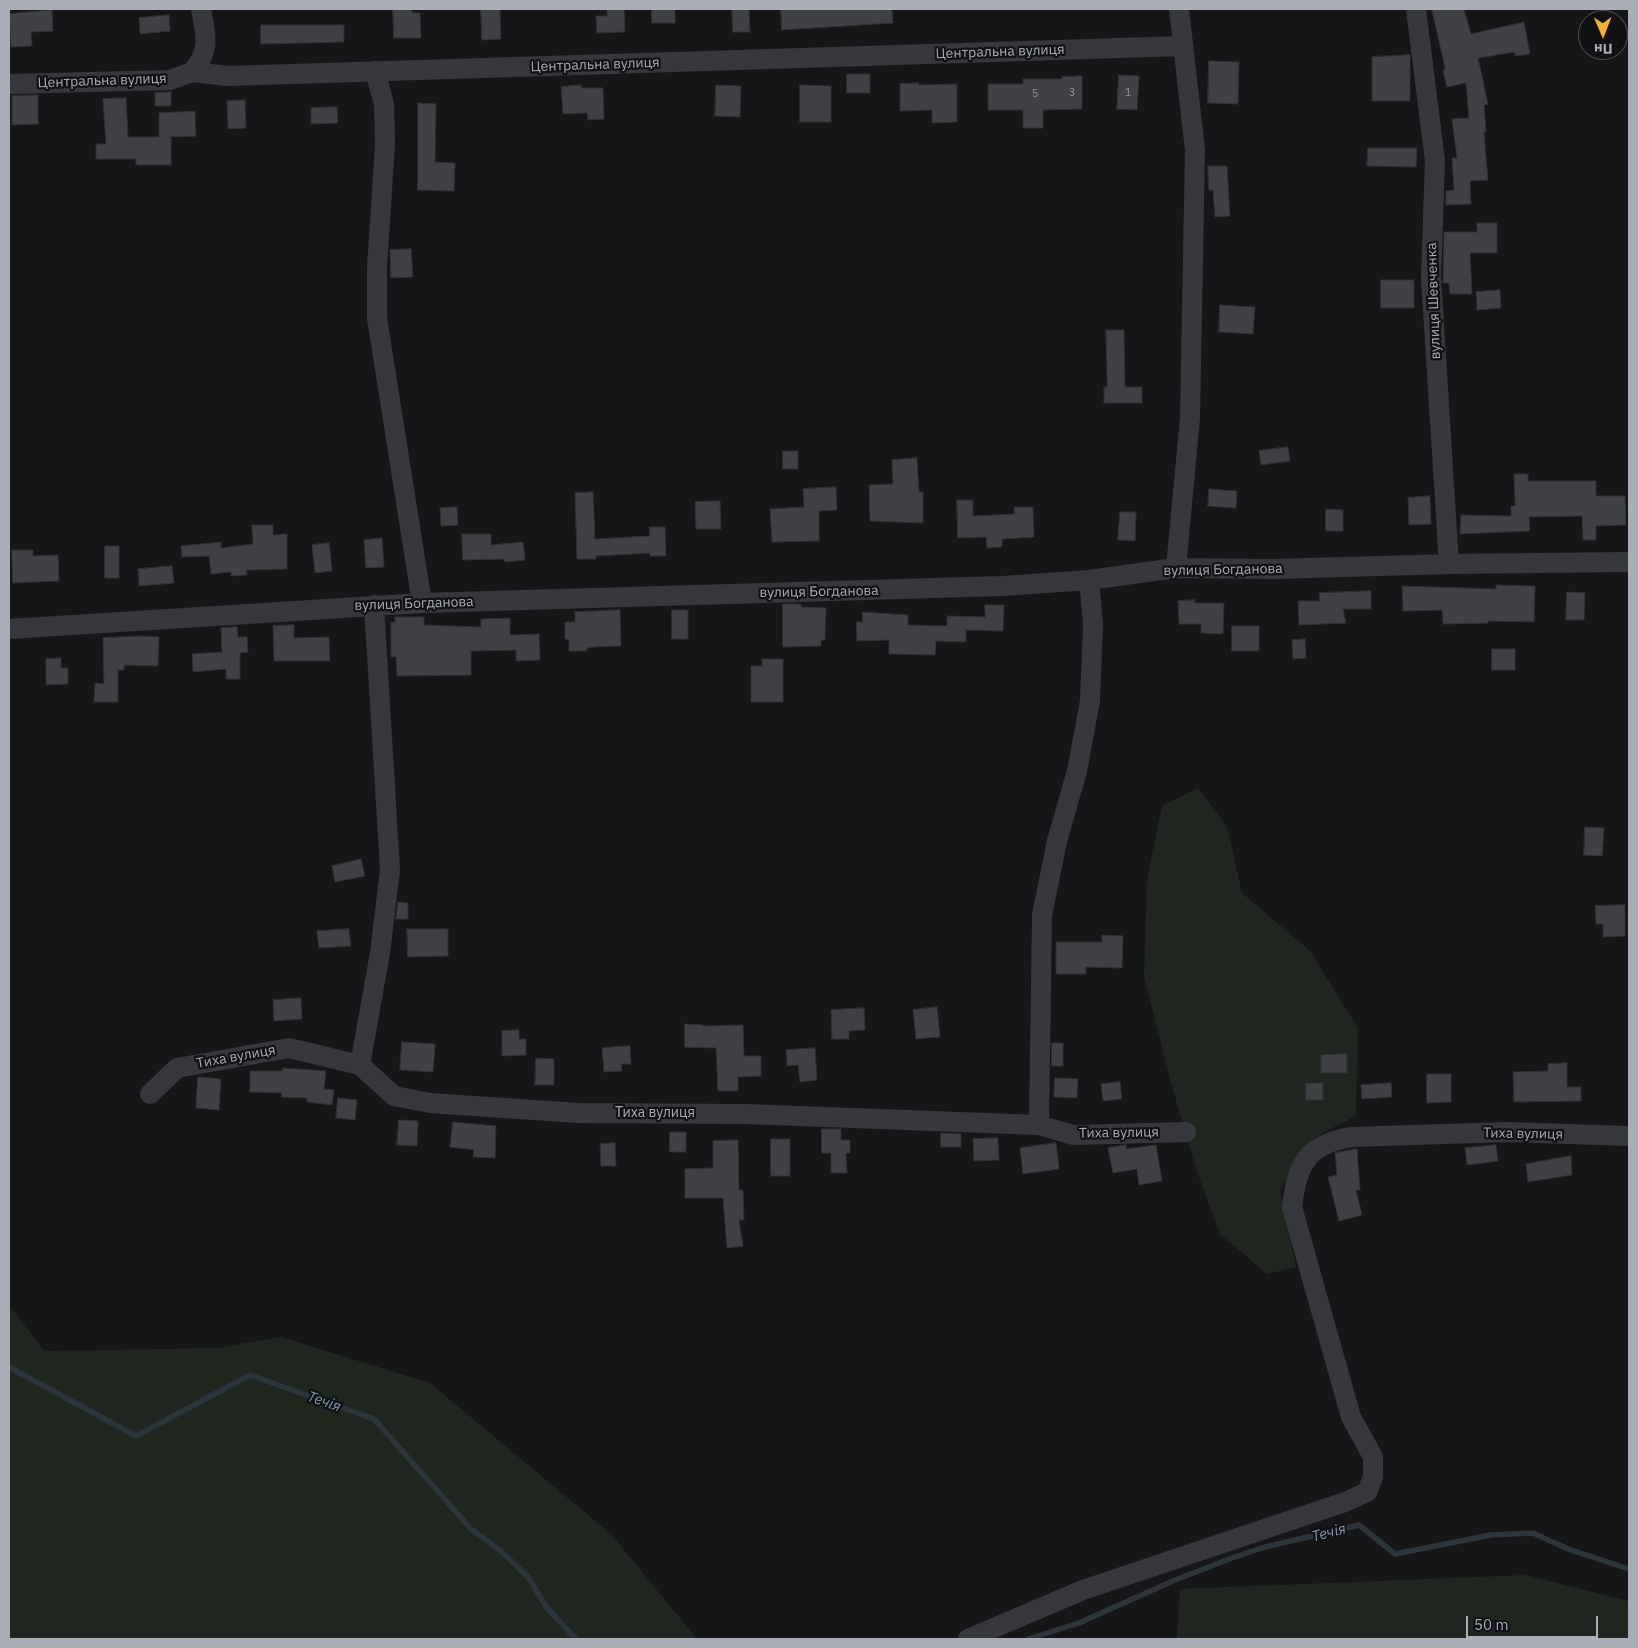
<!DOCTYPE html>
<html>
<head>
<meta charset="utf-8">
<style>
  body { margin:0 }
  #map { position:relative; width:1638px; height:1648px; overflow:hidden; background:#161618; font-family:"IBM Plex Sans",sans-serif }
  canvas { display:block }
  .frame { position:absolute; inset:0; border:10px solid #a8adb8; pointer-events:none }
  .north { position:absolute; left:1578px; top:10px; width:50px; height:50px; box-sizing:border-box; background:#111113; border:1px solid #4d4f55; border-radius:50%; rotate:179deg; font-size:14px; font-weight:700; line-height:20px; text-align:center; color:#a8adb8 }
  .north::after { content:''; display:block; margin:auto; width:18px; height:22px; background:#f2b134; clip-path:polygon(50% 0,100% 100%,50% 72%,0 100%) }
  .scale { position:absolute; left:1466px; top:1616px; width:132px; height:22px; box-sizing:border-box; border:2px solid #a8adb8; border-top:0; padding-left:6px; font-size:15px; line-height:18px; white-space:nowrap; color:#a8adb8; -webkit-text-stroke:4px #111113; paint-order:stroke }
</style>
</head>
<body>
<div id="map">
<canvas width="1638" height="1648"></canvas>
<div class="frame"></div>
<div class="north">Пн</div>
<div class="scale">50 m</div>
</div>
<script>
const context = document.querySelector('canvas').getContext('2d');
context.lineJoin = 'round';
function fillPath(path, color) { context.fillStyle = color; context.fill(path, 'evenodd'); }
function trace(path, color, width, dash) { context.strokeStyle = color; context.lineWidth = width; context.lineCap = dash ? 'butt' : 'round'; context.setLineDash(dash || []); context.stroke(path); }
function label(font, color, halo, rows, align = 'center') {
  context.font = font + ' "IBM Plex Sans",sans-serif'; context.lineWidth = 4.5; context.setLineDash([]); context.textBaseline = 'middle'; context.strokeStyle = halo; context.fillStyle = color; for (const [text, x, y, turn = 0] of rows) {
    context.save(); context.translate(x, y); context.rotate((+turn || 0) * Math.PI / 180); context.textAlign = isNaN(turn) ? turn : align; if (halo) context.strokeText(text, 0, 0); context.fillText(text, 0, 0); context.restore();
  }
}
fillPath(new Path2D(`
  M1198,788l29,38 15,67 68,58 48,77 -2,88 -39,20 -37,53 16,78 -29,7 -47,-40 -23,-62 -26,-89 -27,-107 3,-97 15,-73z
  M9,1305l35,46 173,-3 64,-11 149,46 181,151 86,105h-688z
  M1526,1575l103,26v38h-452l3,-50z`), '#1e261f');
trace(new Path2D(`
  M9,1367l127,69 114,-61 124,44 97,110 30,22 27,26 19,31 29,31
  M1028,1639l51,-16 96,-43 57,-22 33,-11 94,-22 36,29 96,-19 42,-2 35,16 61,20`), '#2c353c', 5.5);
const building = new Path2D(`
  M393,9h19v4h8l1,25h-27z
  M481,9h19l1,30 -19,1z
  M607,9h17l1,23 -28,1 -1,-17h11z
  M652,9h23v14h-23z
  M732,9h17l1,23h-17z
  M781,9h111l1,14 -111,7z
  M1432,9h32l7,25 53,-12 6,32 -15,2v-4l-37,6 10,46 -4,1 2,26 -2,1 4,48 -18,1 1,23 -25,1v-14l8,-1 -2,-32h5l-5,-39 17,-1 -3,-35 -19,4 -4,-17 2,-1z
  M52,10l1,21 -22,1 1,14 -21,1 -2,-33z
  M169,15l1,16 -30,3 -1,-16z
  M261,25h83v17l-83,2z
  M1410,55v46h-38v-44z
  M1209,61l30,1 -1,42 -30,-1z
  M847,74h23v19h-23z
  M1119,75l20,1 -2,34 -20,-1z
  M1082,76v33l-39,1v18h-20v-18h-35v-26h35v-5h39v-2z
  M919,83v2l38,-1v38l-25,1v-13l-32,1v-27z
  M581,85v3h22l1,31 -16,1 -1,-7 -24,1 -2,-27z
  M716,85l25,1 -1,31 -25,-1z
  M800,85l31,1v36h-31z
  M171,92v14h-16v-13z
  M38,95v29l-26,1v-29z
  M126,98l2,39h31v-24l36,-2 1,25 -27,1h2v28h-35v-6h-40v-15h10l-3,-45z
  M245,100l1,28 -18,1 -1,-28z
  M418,103l18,1 -1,58 20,1 -1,28 -36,-1z
  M337,107l1,16 -27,1v-16z
  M1368,148h49l-1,19 -49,-1z
  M1208,166h19l3,50 -15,1 -2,-27h-4z
  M1477,223h20v30h-27l2,41h-22l-1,-11h-6l1,-51h33z
  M411,249l2,28 -22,1 -1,-28z
  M1381,280h33v28h-33z
  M1500,290l1,18 -24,2 -1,-18z
  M1220,305l35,2 -2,27 -34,-2z
  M1106,330h18l1,57h17v16h-38v-16h3z
  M1288,447l2,14 -29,4 -2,-14z
  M783,451h15v18h-15z
  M917,458l2,34h4v31l-53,-2 -1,-36 24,-1 -1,-24z
  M1514,474h14v7h68v15h29l1,29 -30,1v14h-13l-1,-24 -53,1 1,14 -70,3 1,-19 50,1v-10h4z
  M836,487l1,23 -18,1v30l-47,1 -2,-33 34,-2 -1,-18z
  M1209,489l28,2 -1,17 -28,-2z
  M593,492l2,47 55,-3 -1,-9h16l1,29h-16v-3l-54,3v3h-19l-2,-66z
  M1430,496l1,28 -22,1 -1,-27z
  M957,500h16v16l41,-2v-7h19l1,30 -32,2v8l-15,1 -1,-11 -28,1z
  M720,501l1,28h-25l-1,-27z
  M457,507l1,18 -17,1 -1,-18z
  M1326,509l17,1v21h-17z
  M1120,512h16l-1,29 -17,-1z
  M252,525h21v10l14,-1v35l-41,1 1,5 -16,1v-4l-20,2 -2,-18 -27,1 -1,-11 40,-4v6l32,-4z
  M462,534h29v11l32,-3 2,18 -20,2 -1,-3 -41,1z
  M382,538l2,29 -18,1 -2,-28z
  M329,543l3,28 -17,2 -3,-28z
  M105,546h14v32h-14z
  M12,550h21v6l25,-1 1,26 -46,2z
  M172,566l2,17 -35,3 -1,-17z
  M1496,585l39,1 -1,36 -46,-1v2l-45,1 -1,-14 -39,1 -1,-25 94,3z
  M1371,591v18h-28l3,14 -47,2 -1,-24h22l-1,-8z
  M1567,592l18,1 -1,27h-18z
  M1195,600v3h29l-1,31 -22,-1v-9h-22l-1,-23z
  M783,604h18v3l25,1 -1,32h-4v6l-38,1z
  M985,605h19l-1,26 -37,-1v12l-30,-1 -1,14 -46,-1v-14l-32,1 -1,-19h7l-1,-10 46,3v10l39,1v-10l38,1z
  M620,610l1,36 -27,1 -7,1v3h-18v-11l-4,-1v-17h10v-10z
  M672,610h16v29h-16z
  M395,617h29v8l57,2v-8l29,-1v17l29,-1 1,26 -24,1v-11l-45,1v24l-74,1 -1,-19h-5v-35h4z
  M294,625v13l35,-1 1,24h-56l-1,-35z
  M1232,626h27v25h-27z
  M237,627l1,10h9l1,15 -8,1v26h-14v-10l-33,3 -1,-18 30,-2 -1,-24z
  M141,636l18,1 -1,29 -34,-1v5h-6v32h-24l1,-19 9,1 -1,-46z
  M1305,639l1,19 -13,1 -1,-19z
  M1492,649h23v21h-23z
  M61,658v10h7v16l-22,1v-26z
  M762,659h21v43h-32v-36h11z
  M1585,827l19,1 -2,28 -18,-1z
  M361,859l4,17 -30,6 -3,-16z
  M398,902l10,1v16h-12z
  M1625,905v31l-22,1v-13h-7l-1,-18z
  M349,929l2,17 -32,2 -2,-17z
  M407,929h41v27l-40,1z
  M1102,935l21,1 -1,32 -36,-1v7h-30v-32h46z
  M301,998l1,21 -28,2 -1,-21z
  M937,1007l3,30 -24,2 -3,-29z
  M864,1008l1,22 -16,1v8h-17l-1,-29z
  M685,1024l18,1v1l40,-1 1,31h17v20l-23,1v14h-20l-2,-43 -31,-1z
  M519,1030v9h7v16l-24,1v-25z
  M402,1042l33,2 -2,28 -33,-2z
  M1052,1043h11v23h-11z
  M630,1046l1,18h-10l1,7 -18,1 -2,-24z
  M815,1048l2,32 -17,2 -2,-17 -11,1 -1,-16z
  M1347,1054v19h-26v-18z
  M536,1058l18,1v26h-19z
  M1567,1063v24h14v14l-67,1 -1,-30 35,-1v-7z
  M283,1068l43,3 -2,18 10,1 -2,15 -25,-3v-4l-26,-1 1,-4 -32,-1v-21h33z
  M1427,1074h24v28l-24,1z
  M198,1077l23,2 -2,31 -23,-2z
  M1055,1078l23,1 -1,19 -23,-1z
  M1120,1082l2,17 -19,2 -2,-17z
  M1306,1083h17v17h-17z
  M1391,1083l1,14 -30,2 -1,-14z
  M338,1098l19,2 -2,20 -19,-2z
  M399,1120l19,1 -1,25 -20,-1z
  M453,1122l43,4 -1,32 -22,-1 1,-7 -24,-3z
  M822,1129h19v11h9v13h-4l1,20h-16v-20h-9z
  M670,1132h16v20h-16z
  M941,1133l20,1v13h-20z
  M998,1138l1,22 -25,1 -1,-22z
  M771,1139h19v37h-19z
  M738,1140l1,50h4l1,30h-5l4,26 -16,2 -4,-50h-38v-29l28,-1v-27z
  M615,1143l1,23h-15l-1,-22z
  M1056,1143l3,26 -36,5 -3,-26z
  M1126,1145v4l30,-4 6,36 -23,4 -2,-16 -24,4 -5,-25z
  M1496,1145l2,16 -31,4 -2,-17z
  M1357,1149l3,41h-4l6,25 -23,6 -11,-44 9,-2 -2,-22z
  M1571,1156l1,19 -44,7 -2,-18z`);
fillPath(building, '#404145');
trace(building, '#303034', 1);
trace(new Path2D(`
  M1416,9l19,152 -4,117 18,286
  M375,71l9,33 1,40 -8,124v50l45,285
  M192,72c19,-22 14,-36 9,-63
  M9,84l161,-4 22,-8 36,4 955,-30
  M1176,568l14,-150 5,-268 -16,-141
  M9,629l413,-26 581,-17 86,-6 87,-12 98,1 175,-5 180,-2
  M360,1065l20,-112 10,-83 -16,-265
  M150,1094l27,-26 112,-20 71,17 34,31 36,7 148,10 168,1 293,11 34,10 113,-3
  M1039,1125l3,-210 15,-74 20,-70 13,-70 3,-77 -4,-44
  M968,1639l115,-49 262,-88 22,-10 6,-15v-20l-22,-40 -59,-210c5,-43 15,-63 60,-70l155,-5 122,4`), '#37383d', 20);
label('11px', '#8e929b', null, [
  ["3",1072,93],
  ["1",1128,93],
  ["5",1035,94]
]);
label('14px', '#a8adb8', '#111113', [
  ["Центральна вулиця",1000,52,-2],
  ["Центральна вулиця",595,65,-2],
  ["Центральна вулиця",102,81,-2],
  ["вулиця Шевченка",1434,301,-92],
  ["вулиця Богданова",1223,570,-1],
  ["вулиця Богданова",819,592,-1],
  ["вулиця Богданова",414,604,-2],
  ["Тиха вулиця",236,1057,-10],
  ["Тиха вулиця",655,1113],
  ["Тиха вулиця",1119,1133,-1],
  ["Тиха вулиця",1523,1134,1]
]);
label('italic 15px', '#7f9bb3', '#111113', [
  ["Течія",324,1402,19],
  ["Течія",1329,1533,-15]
]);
</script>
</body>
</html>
